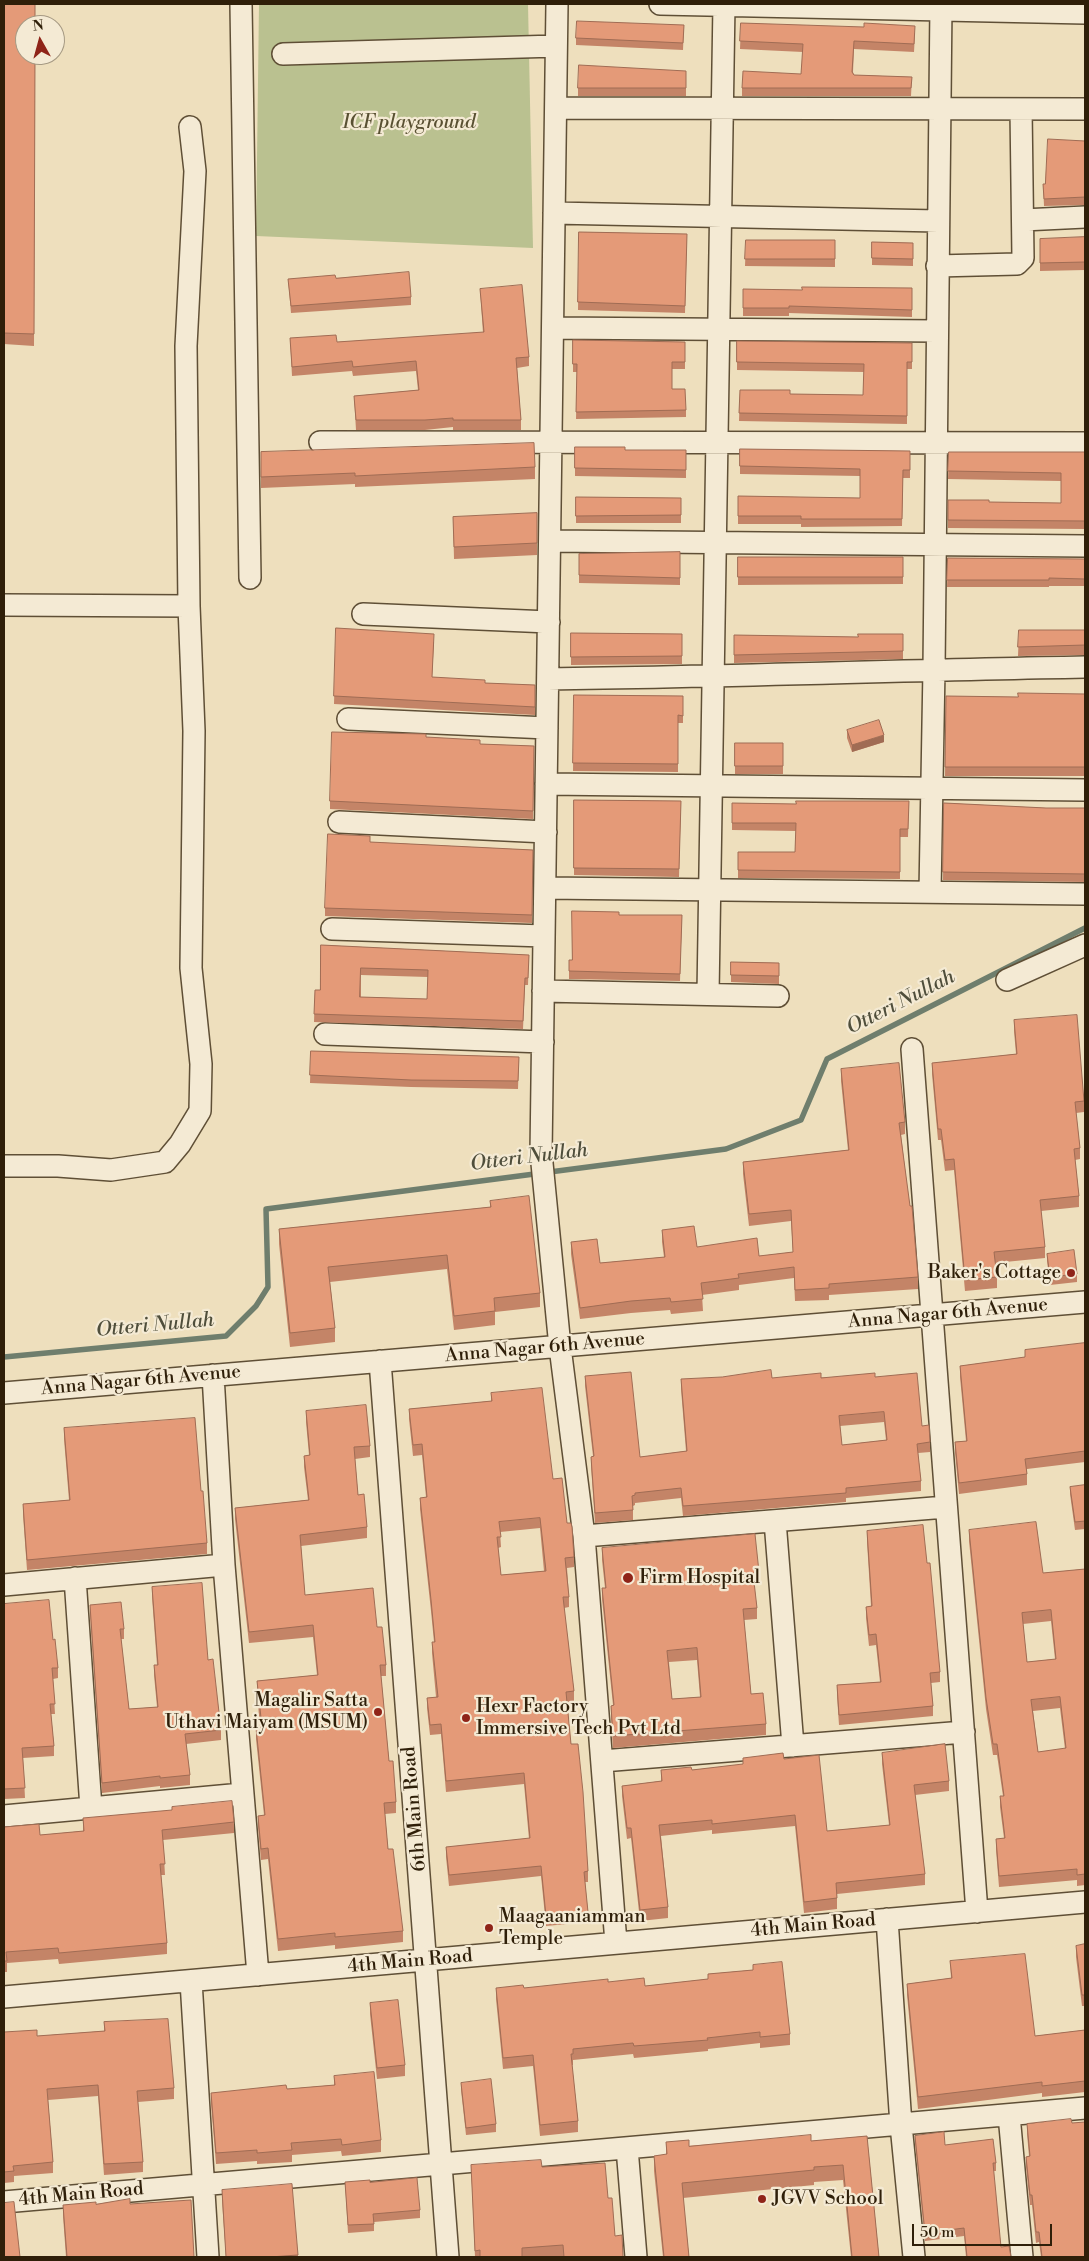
<!DOCTYPE html>
<html>
<head>
<meta charset="utf-8">
<style>
  body { margin:0 }
  #map { position:relative; width:1089px; height:2261px; overflow:hidden; background:#eedfbd; font-family:"Libre Bodoni",serif }
  canvas { display:block }
  .frame { position:absolute; inset:0; border:5px solid #2f1f09; pointer-events:none }
  .north { position:absolute; left:15px; top:15px; width:50px; height:50px; box-sizing:border-box; background:#f4ead4; border:1px solid #a59983; border-radius:50%; rotate:353deg; font-size:14px; font-weight:700; line-height:20px; text-align:center; color:#2f1f09 }
  .north::after { content:''; display:block; margin:auto; width:18px; height:22px; background:#8f2418; clip-path:polygon(50% 0,100% 100%,50% 72%,0 100%) }
  .scale { position:absolute; left:912px; top:2224px; width:140px; height:22px; box-sizing:border-box; border:2px solid #2f1f09; border-top:0; padding-left:6px; font-size:15px; line-height:18px; white-space:nowrap; color:#2f1f09; -webkit-text-stroke:4px #f4ead4; paint-order:stroke }
</style>
</head>
<body>
<div id="map">
<canvas width="1089" height="2261"></canvas>
<div class="frame"></div>
<div class="north">N</div>
<div class="scale">50 m</div>
</div>
<script>
const context = document.querySelector('canvas').getContext('2d');
context.lineJoin = 'round';
function fillPath(path, color) { context.fillStyle = color; context.fill(path, 'evenodd'); }
function trace(path, color, width, dash) { context.strokeStyle = color; context.lineWidth = width; context.lineCap = dash ? 'butt' : 'round'; context.setLineDash(dash || []); context.stroke(path); }
function label(font, color, halo, rows, align = 'center') {
  context.font = font + ' "Libre Bodoni",serif'; context.lineWidth = 4.5; context.setLineDash([]); context.textBaseline = 'middle'; context.strokeStyle = halo; context.fillStyle = color; for (const [text, x, y, turn = 0] of rows) {
    context.save(); context.translate(x, y); context.rotate((+turn || 0) * Math.PI / 180); context.textAlign = isNaN(turn) ? turn : align; if (halo) context.strokeText(text, 0, 0); context.fillText(text, 0, 0); context.restore();
  }
}
fillPath(new Path2D(`
  M259,4h269l5,244 -277,-12z`), '#bac190');
trace(new Path2D(`
  M4,1357l222,-21 30,-30 12,-19 -2,-78 460,-60 75,-29 26,-61 258,-131`), '#6f7e6d', 5.5);
const minor = new Path2D(`
  M241,4l9,574
  M557,4l-16,1149 19,194 24,189 32,407
  M660,4l425,9
  M283,54l273,-8
  M556,108l529,1
  M554,213l384,8
  M1023,220l62,-3
  M937,266l80,-2 6,-6 -2,-149
  M553,328l384,3
  M320,442l765,1
  M550,541l535,5
  M4,605l185,1
  M363,614l186,8
  M548,679c179,-2 358,-9 537,-12
  M348,719l199,9
  M546,784l539,6
  M339,822l207,10
  M545,888l540,6
  M930,892l4,-223 7,-665
  M332,929l212,7
  M1007,980l78,-35
  M543,991l235,5
  M708,994l16,-990
  M325,1034l218,8
  M912,1049l65,863
  M4,1166h54l53,4 54,-8 15,-18 20,-33 1,-47 -10,-96 3,-237 -5,-125 -3,-260 9,-175 -5,-44
  M380,1361l68,896
  M213,1375l11,190 34,410
  M4,1393l1081,-91
  M775,1521l18,225
  M584,1536l362,-29
  M75,1578l16,230
  M4,1585l220,-20
  M602,1761l362,-29
  M4,1816l238,-22
  M887,1919l14,206 13,132
  M191,1981l17,276
  M4,1997l1081,-95
  M1009,2115l13,142
  M627,2148l9,109
  M4,2202l1081,-94`);
trace(minor, '#5f4f36', 24);
trace(minor, '#f4ead4', 21);
fillPath(new Path2D(`
  M4,4l31,51 -1,291 -30,-2z
  M741,23l174,10 -1,19 -60,-3 -1,23 1,3 58,2 -1,19h-169v-8l59,-14 2,-22 -63,-3z
  M684,25l-1,25 -107,-5v-7z
  M686,79v17h-108v-8z
  M1085,141v64l-41,1 -1,-22h2z
  M579,232l108,2 -2,79 -107,-3z
  M1085,237v33l-45,1v-32z
  M746,240h89v27l-90,-1z
  M872,242l41,1v23l-41,-1z
  M336,278l75,19v8l-120,8 -3,-34z
  M912,288v29l-123,-4v3h-46v-27l59,1z
  M480,289l49,68v9l-12,2 4,52v10h-68v-3l-28,3h-69l-2,-34 64,-6 -2,-19 -63,5 -1,-5 -60,5 -2,-38 47,4 146,-9z
  M573,340l112,2v27h-13v20l14,21v7l-110,2 1,-47h-4z
  M737,341l175,2v26h-5v55l-168,-3 1,-31 50,4 73,1 1,-23 -127,-2z
  M575,447l50,3h61v28l-111,-2z
  M740,449l170,2v27h-7l-1,48 -101,1v-3h-63v-28l122,2v-22l-120,-2z
  M261,452l274,15v12l-180,8v-3l-94,4z
  M949,452h136v77l-137,-1v-28l41,2 72,1v-22l-113,-2z
  M576,497l105,1v25h-105z
  M537,513v42l-83,4 -1,-42z
  M680,552v33l-101,-2v-29z
  M738,557h165v27l-165,1z
  M948,558l137,1v27h-36v1h-102z
  M336,628l98,14 -2,35 53,6 50,2v30l-201,-11z
  M1019,630h66v25l-67,1z
  M571,633l111,1v30l-111,1z
  M903,634v25l-169,4v-28l124,2z
  M1085,694v82h-140l1,-80 72,1z
  M574,695l109,1v27h-5v49l-105,-1z
  M847,730l37,12 -32,10 -5,-14z
  M426,737l54,7 54,2 -1,73 -203,-10v-8z
  M735,743h48v31h-48z
  M574,800l107,1 -2,76 -105,-2z
  M909,801l-1,36h-8v42l-162,-1v-26h57l1,-21 -64,-1v-27l64,1z
  M944,803l102,5h39v74l-142,-2z
  M370,842l163,8 -1,73 -207,-7v-8z
  M619,915h63l-2,66 -111,-2v-19h3z
  M321,945l208,10 -1,30h-3l-2,44 -209,-7 1,-32h5zM361,975l67,2 -1,22 -66,-2z
  M731,962l48,1v21l-48,-2z
  M1014,1020l70,81v11l-8,1 4,35v11l-5,1 4,36v11l-38,4 4,36v11l-50,5 2,14v11l-32,3 -11,-121 -9,1 -4,-31h-3l-6,-66v-11l84,-9 -2,-23z
  M311,1051l208,6 -1,32 -107,-2 -101,-4z
  M841,1069l64,53v12l-4,1 17,142v12l-89,6v5l-34,1 -1,-23 -55,7v5l-37,5 1,16 -32,3 -1,-4 -39,3 -51,6 -9,-65v-12l29,21 64,-6 -2,-15v-12l35,17 62,9 34,-4 -2,-31 -42,5 -6,-52v-12l105,-12 -7,-69z
  M490,1201l50,92v14l-45,5v13l-41,5 -7,-61 -117,13 5,46v14l-45,5 -11,-103v-15l211,-22z
  M1047,1254l30,20v8l-27,3 -3,-24z
  M1085,1343v119l-58,7v16l-68,9 -4,-41v-11l11,-1 -6,-64v-11l65,-9v-7z
  M585,1376l55,81 46,-6 -5,-62v-10l194,-2 47,49 8,16v10l-12,1 3,28v10l-75,7v4l-163,14 -2,-18 -46,5v2l-2,1v14l-38,3 -4,-57v-9l2,-1 -8,-70zM884,1422l2,18 -44,5 -2,-19z
  M491,1393l62,86 14,44 7,34v10l-7,1 2,29v10l-5,1 10,83v11l-7,1 4,41 17,127v11h-3l3,30v10l-42,4 -5,-50 -92,10 -3,-29v-10l83,-8 -5,-55 -78,8 -5,-58 -11,1 -3,-27v-10l9,-1 -4,-44v-11h2l-3,-31 -11,-102v-11l6,-1 -4,-42 -9,1 -4,-37v-10l82,-8zM540,1528l4,43 -43,4 -3,-27 3,-1 -1,-15z
  M306,1411l64,35v11l-15,2 3,36 9,32v11l-66,8 4,49 72,32 9,38v11h-5l8,85 7,41v11l-11,1 3,35 15,82v11l-68,7v-4l-57,6 -10,-92 -7,1 -3,-33v-11l6,-1 -8,-76v-11l4,-1 -3,-34v-12l60,-6 -4,-38 -64,6 -14,-124v-11l73,-8 -4,-33v-11l5,-1 -3,-33z
  M64,1428l137,63 6,52v11l-180,16 -4,-55v-11l46,-4 -5,-61z
  M1085,1485v44l-10,1 -5,-36v-7z
  M969,1530l74,43 42,-4v316l-8,1v-6l-78,7 -3,-37v-11l8,-1 -4,-31v-11h3l-6,-41h-4l-7,-46 -17,-168zM1051,1621l4,38 -28,3 -4,-38zM1060,1708l5,41 -27,3 -5,-41z
  M867,1531l73,141v10l-9,1 2,23v10l-94,9 -2,-29v-11l43,-3 -4,-37 -7,1 -3,-28v-11l5,-1 -4,-64z
  M602,1548l157,24v12h-5l3,24v11l-13,1 7,74 15,30v11l-153,13 -2,-31v-11l2,-1 -11,-106v-11h3l-3,-28zM697,1660l3,37 -28,2 -3,-37z
  M152,1587l56,73 13,70v10l-35,4 4,31v10l-30,3v-2l-58,7 -12,-178v-10l34,24v10h-3l8,70 28,-2 -3,-32v-10h3l-5,-68z
  M4,1604l49,36 5,28v10l-5,1 2,35h-4l3,32v10l-31,2 2,40 -21,1z
  M882,1753l67,28v10l-34,4 10,79v11l-88,9v15l-33,4 -9,-87 -83,8v-4l-51,6 7,71v11l-28,3 -9,-83 -4,1 -5,-43v-10l39,-5v-11h31l51,-5v-7l41,1 43,72 62,-6 -7,-61z
  M83,1818l151,4v11l-71,7 2,35h-4l6,68v11l-108,10 -1,-5 -51,4v9h-3v-145l36,8 43,-4z
  M1085,1944v62h-3l-6,-49v-11z
  M950,1961l85,75 50,-6v62l-43,5v-4l-124,16 -11,-114v-11l44,-6z
  M753,1965l37,69v11l-30,3v-5l-52,6v2l-74,7 -1,-4 -60,6v5h-1l6,56v11l-38,4 -7,-70 -30,3 -7,-70v-11h28l84,-6 37,4 63,-7v-5l45,-4z
  M370,2003l35,62v11l-28,3 -7,-65z
  M104,2022l70,66v11l-36,3 5,60v10l-39,3 -6,-79 -50,4 5,62v11l-39,3v6l-10,1v-151l33,4 67,-5z
  M334,2076l47,64v12l-39,4 -1,-5 -49,4v7l-35,2v-3l-41,3 -5,-60v-11l76,-4 47,-4z
  M461,2083l35,41v8l-30,3 -5,-45z
  M1027,2124l58,133h-44l-2,-15 -3,1 -4,-38h-2l-4,-38v-10l3,-1 -2,-22z
  M867,2136l12,121h-28l-8,-77 -29,2v3l-131,13 6,59h-26l-9,-86v-15l12,-1v-13l23,4 122,-5z
  M915,2136l30,9 51,18v8h-3l8,76 10,10h-45l-2,-21 -39,5 -10,-97z
  M471,2165l71,2 66,31 7,38 8,21h-60v-1l-22,1h-66z
  M345,2182h25l50,28v8l-46,4v9l-26,2z
  M222,2190l76,65v2h-72l-4,-56z
  M130,2204l64,53h-128l-3,-41v-11z`), '#c48467');
fillPath(new Path2D(`
  M884,735v7l-32,10v-7z`), '#a06c54');
const building = new Path2D(`
  M4,4h31v21h-10v30h10l-1,279 -30,-1z
  M577,21l107,4 -1,18 -107,-5z
  M741,23l123,4v-4l51,3 -1,18 -60,-3 -2,31 2,3 58,2 -1,11h-169l1,-17 58,3 2,-30 -63,-3z
  M579,65l107,6v17h-108z
  M1048,139l37,2v56l-41,2 -1,-15h2z
  M579,232l108,2 -2,72 -107,-4z
  M1085,237v25l-45,1v-24z
  M746,240h89v19h-90z
  M872,242l41,1v16l-41,-1z
  M409,272l2,25 -120,9 -3,-27 47,-4 1,3z
  M522,285l7,72 -13,1 5,62h-68v-2l-28,2h-69l-2,-24 65,-6 -3,-29 -63,6 -1,-6 -60,6 -2,-29 46,-3 1,7 147,-10 -4,-43z
  M802,287l110,1v22l-123,-4v2h-46v-19l59,1z
  M573,340l112,2v20h-13v27h13l1,21 -110,2 1,-48h-4z
  M737,341l175,2v19h-5v54l-168,-3 1,-23h50v4l73,1 1,-31 -127,-2z
  M534,443l1,24 -180,9v-3l-94,4v-25z
  M575,447h50v3h61v20l-111,-2z
  M740,449l170,2v19h-7l-1,49h-101v-3h-63v-20l122,2v-29l-120,-3z
  M949,452h136v69l-137,-1v-20h41v2l72,1v-30l-113,-2z
  M576,497l105,1v17l-105,1z
  M537,513v30l-83,4 -1,-30z
  M680,552v26l-101,-3v-21z
  M738,557h165v20h-165z
  M948,558l137,1v20l-36,-1v2h-102z
  M336,628l98,6 -2,43 53,3v3l50,2v22l-201,-11z
  M1019,630h66v15l-67,2z
  M571,633l111,1v22l-111,1z
  M858,634h45v17l-169,4v-20l124,2z
  M1018,693l67,1v73h-140l1,-71 72,1z
  M574,695l109,1v20l-5,-1v49l-105,-1z
  M879,720l5,15 -32,10 -5,-15z
  M332,732l94,2v3l54,3v4l54,2 -1,65 -203,-10z
  M735,743h48v23h-48z
  M574,800l107,1 -2,68 -105,-1z
  M796,801h113l-1,28h-8v43l-162,-2v-18h57l1,-29h-64v-20l64,1z
  M944,803l102,5h39v66l-142,-2z
  M328,834l42,2v6l163,8 -1,65 -207,-7z
  M572,911l47,1v3h63l-2,59 -111,-3v-11h3z
  M321,945l208,10 -1,23h-3l-2,43 -209,-7 1,-24h5zM361,968l67,2 -1,29 -67,-2z
  M731,962l48,1v13l-48,-1z
  M1077,1015l7,86 -9,1 5,46 -6,1 5,47 -39,4 5,47 -51,5 3,25 -32,3 -11,-121 -9,1 -4,-31h-3l-6,-66 85,-9 -3,-34z
  M311,1051l208,6 -1,24 -107,-1 -101,-5z
  M899,1063l6,59 -6,1 11,83h2l6,71 -89,7v4l-34,2 -1,-23 -56,7 1,4 -38,5 2,16 -32,3 -1,-4 -39,3 -51,7 -9,-66 26,-3 3,24 65,-6 -3,-27 32,-4 3,21 60,-9 2,18 34,-4 -2,-42 -42,4 -6,-52 106,-12 -8,-81z
  M529,1196l11,97 -46,5 1,13 -41,5 -7,-61 -119,12 7,61 -45,5 -11,-104 212,-22 -1,-6z
  M1074,1250l3,24 -27,3 -3,-23z
  M1085,1343v108l-60,8 2,15 -68,9 -4,-41 12,-1 -7,-75 65,-9v-7z
  M771,1370l1,8 49,-5v5l54,-5v4l42,-4 5,53 7,-1 1,17 -13,2 4,37 -75,7v5l-163,13 -2,-18 -46,5v2l-3,1 1,14 -38,3 -4,-56 3,-1 -9,-80 46,-4 9,85 47,-6 -6,-72 41,-2zM884,1412l3,28 -45,5 -3,-29z
  M542,1388l11,91 9,-1 5,45h4l1,4 2,30 -9,1 4,39h-6l11,94 -8,1 5,52h7l5,48 5,79 -4,1 4,40 -42,4 -5,-50 -92,9 -3,-28 84,-9 -6,-65 -78,8 -5,-57 -11,1 -3,-27 11,-1 -6,-55h3l-4,-42 -11,-102 7,-1 -5,-53 -9,1 -4,-36 83,-8 -1,-8zM540,1518l6,53 -45,4 -4,-38h4l-2,-15z
  M366,1405l4,41 -16,1 4,48 6,-1 3,33 -67,8 5,60 68,-7 4,39h5l4,38h-6l9,96h4l3,41 -12,1 4,46h5l10,82 -68,6v-4l-57,6 -10,-91 -7,1 -3,-33 7,-1 -9,-87 6,-1 -5,-46 61,-6 -5,-50 -64,7 -14,-124 74,-8 -5,-44 6,-1 -4,-44z
  M195,1418l6,73h2l4,52 -180,17 -4,-56 47,-4 -6,-72z
  M1085,1485v36l-10,1 -5,-35z
  M1036,1522l7,51 42,-4v305l-8,1v-6l-78,7 -3,-37 9,-1 -5,-42h4l-7,-52h-4l-7,-46 -17,-168zM1051,1610l5,49 -29,3 -5,-49zM1060,1697l6,51 -28,4 -7,-52z
  M923,1525l4,38h3l10,109 -10,1 3,33 -94,9 -2,-30 44,-3 -5,-48 -7,1 -3,-28 6,-1 -5,-75z
  M755,1534l4,38 -6,1 4,35 -14,1 8,85 12,-1 3,31 -153,12 -2,-30 3,-1 -12,-117h4l-4,-40zM697,1648l4,49 -29,2 -5,-48z
  M202,1583l6,77 5,-1 8,71 -36,4 5,41 -30,3v-2l-58,7 -12,-178 31,-3 3,27h-4l9,80 29,-2 -4,-42h4l-6,-78z
  M49,1600l4,40 2,-1 3,29h-6l3,36h-5l4,42 -32,2 3,40 -21,1v-185z
  M945,1744l4,37 -35,4 11,89 -89,9 1,15 -33,4 -9,-87 -83,9v-4l-53,5 9,82 -28,3 -9,-82h-4l-5,-42 40,-5 -1,-11 30,-3 1,3 51,-6v-6l40,-5 1,6 35,-4 8,76 63,-6 -8,-72z
  M232,1801l2,21 -72,8 3,34h-5l7,79 -108,10 -1,-5 -52,4 1,9h-3v-134l35,-3 1,11 44,-4 -1,-13 89,-8v-3z
  M1085,1944v51h-3l-6,-49z
  M1025,1954l10,82 50,-6v51l-43,5v-4l-124,15 -11,-113 45,-6 -2,-17z
  M782,1962l8,72 -30,3v-5l-53,6 1,2 -74,6 -1,-3 -60,6v5h-2l7,67 -38,4 -7,-70 -30,3 -7,-70 27,-3 1,3 84,-9v3l36,-4 1,8 63,-7v-5l45,-4v-5z
  M398,2000l7,65 -28,3 -7,-65z
  M168,2019l6,69 -37,3 6,71 -39,2 -6,-79 -51,4 6,73 -40,4 1,5 -10,1v-140l33,-2v6l68,-5 -1,-9z
  M374,2072l7,68 -39,5 -1,-6 -50,4 1,7 -35,3v-3l-41,3 -5,-60 75,-8 1,4 48,-4 -1,-9z
  M491,2079l5,45 -30,4 -5,-45z
  M1071,2119l1,4 13,-1v135h-43l-3,-25h-3l-4,-37h-2l-4,-38 4,-1 -3,-32z
  M944,2132l1,13 48,-6 3,24h-3l8,84 8,-1 2,11h-44l-3,-29 -39,5 -10,-97z
  M811,2135v6l56,-5 12,121h-27l-9,-92 -29,2v3l-132,13 7,74h-25l-10,-101 13,-2 -1,-12 23,-2v6z
  M541,2160l1,7 63,-4 3,35h4l3,38 7,-1 1,22h-59l-1,-12 -41,3v9h-42v-7l-5,1 -4,-86z
  M417,2178l3,32 -47,4 1,10 -26,1 -3,-43 25,-2v2z
  M292,2184l6,71 -28,2h-44l-4,-67z
  M130,2199v5l61,-4 3,57h-127l-4,-52 33,-3v2z
  M14,2202l6,55h-16v-54z`);
fillPath(building, '#e49a78');
trace(building, '#a06c54', 1);
for (const [x, y, r, color] of [
  [1071,1273,5,"#8f2418"],
  [628,1578,6,"#8f2418"],
  [378,1712,5,"#8f2418"],
  [466,1718,5,"#8f2418"],
  [489,1928,5,"#8f2418"],
  [762,2199,5,"#8f2418"]
]) { const dot = new Path2D(); dot.arc(x, y, r, 0, 2 * Math.PI); context.fillStyle = color; context.fill(dot); trace(dot, '#f4ead4', 2); }
label('italic 19px', '#595032', '#f4ead4', [
  ["ICF playground",409,123]
]);
label('19px', '#2f1f09', '#f4ead4', [
  ["Baker's Cottage",1061,1273,"right"],
  ["Firm Hospital",639,1578],
  ["Magalir Satta",368,1701,"right"],
  ["Uthavi Maiyam (MSUM)",368,1723,"right"],
  ["Hexr Factory",476,1707],
  ["Immersive Tech Pvt Ltd",476,1729],
  ["Maagaaniamman",499,1917],
  ["Temple",499,1939],
  ["JGVV School",772,2199]
], 'left');
label('19px', '#2f1f09', '#f4ead4', [
  ["Anna Nagar 6th Avenue",948,1314,-5],
  ["Anna Nagar 6th Avenue",545,1348,-5],
  ["Anna Nagar 6th Avenue",141,1381,-5],
  ["6th Main Road",415,1809,-95],
  ["4th Main Road",813,1926,-5],
  ["4th Main Road",410,1962,-5],
  ["4th Main Road",81,2195,-5]
]);
label('italic 20px', '#4f4e3b', '#f4ead4', [
  ["Otteri Nullah",901,1003,-27],
  ["Otteri Nullah",529,1158,-7],
  ["Otteri Nullah",155,1326,-5]
]);
</script>
</body>
</html>
